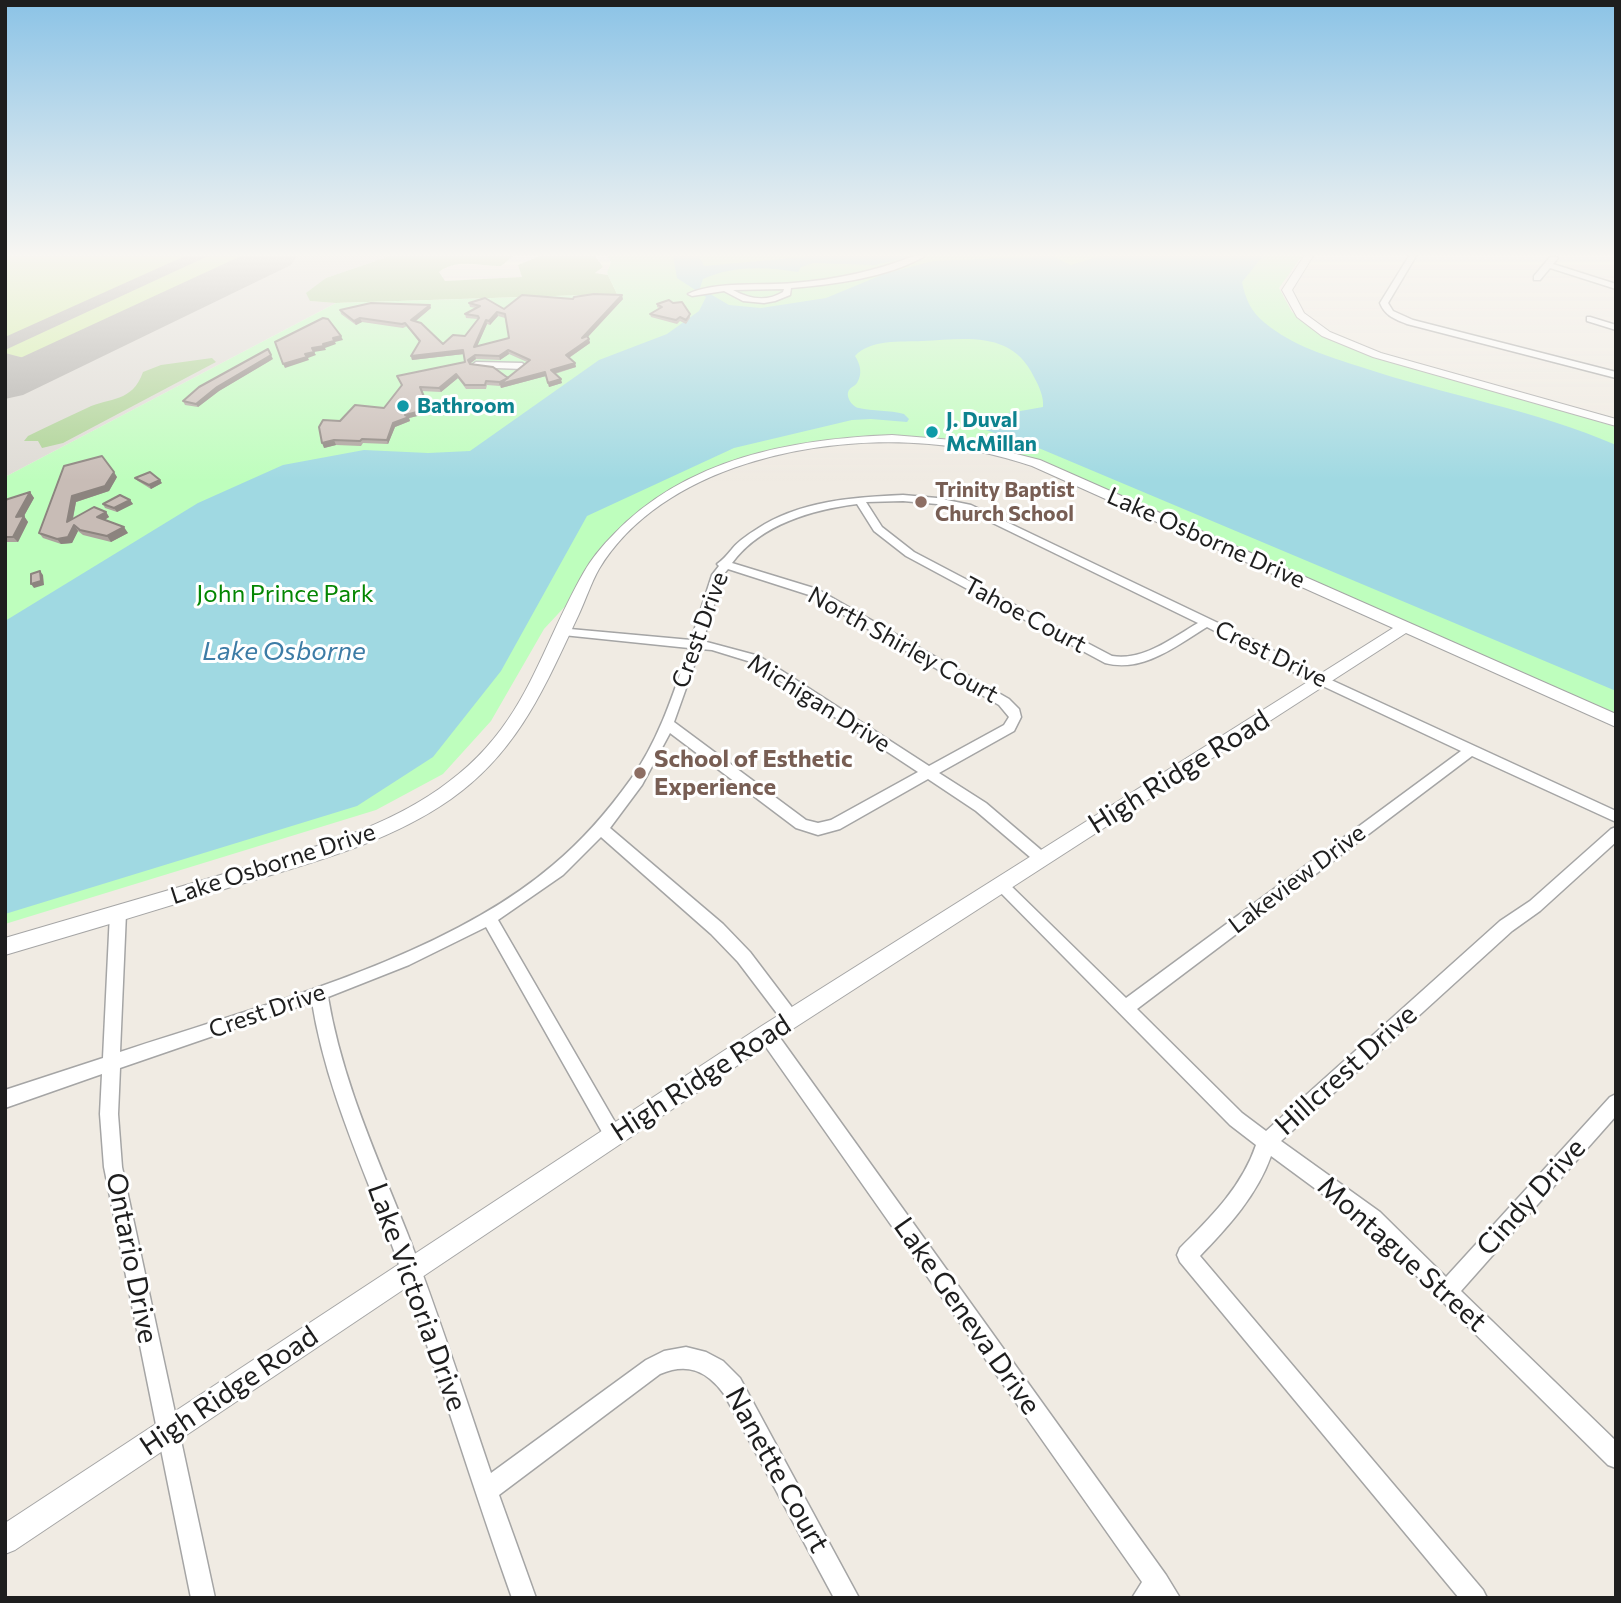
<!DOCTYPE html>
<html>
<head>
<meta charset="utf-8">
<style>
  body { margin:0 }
  #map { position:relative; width:1621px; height:1603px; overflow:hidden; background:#f0ebe3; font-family:Commissioner,sans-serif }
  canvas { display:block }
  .frame { position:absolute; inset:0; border:7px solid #1e1e1e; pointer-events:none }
</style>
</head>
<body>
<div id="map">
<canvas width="1621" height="1603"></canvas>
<div class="frame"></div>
</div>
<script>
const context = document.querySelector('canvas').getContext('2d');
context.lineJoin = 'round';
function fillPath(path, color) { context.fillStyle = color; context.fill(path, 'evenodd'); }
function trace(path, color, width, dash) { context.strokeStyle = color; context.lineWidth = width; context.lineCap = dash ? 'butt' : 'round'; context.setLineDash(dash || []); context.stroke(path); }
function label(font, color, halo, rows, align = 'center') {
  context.font = font + ' Commissioner,sans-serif'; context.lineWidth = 6; context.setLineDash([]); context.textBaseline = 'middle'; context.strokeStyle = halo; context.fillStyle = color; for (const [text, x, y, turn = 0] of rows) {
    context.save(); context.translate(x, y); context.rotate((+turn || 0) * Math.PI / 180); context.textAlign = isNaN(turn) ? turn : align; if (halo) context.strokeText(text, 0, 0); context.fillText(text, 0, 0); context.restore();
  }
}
fillPath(new Path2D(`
  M5,256h385l-64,22 -16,23 26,2 -331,174z`), '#dedbd5');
fillPath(new Path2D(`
  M5,256h189l-189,84z
  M207,256h50l-211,100 -22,2 -19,-4v-6l6,-4z`), '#d1efa5');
fillPath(new Path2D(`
  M390,256h123l-12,10c-21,0 -45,-8 -62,6l6,9 77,-4 -4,-12 22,-9h55l8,11 -8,6 13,2 9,19 -281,9 -26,-2 -4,-8 20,-15z
  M212,358l4,4 -153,81 -21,5 -4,-7h-14l4,-5c19,-9 39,-19 59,-28 23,-11 45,-5 56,-36l18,-7z`), '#add395');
fillPath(new Path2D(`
  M607,256h695l-23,32 13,24 32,23 292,92v288l-501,-220 -117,-47 -40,-9 -33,-2 -72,2 -47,7 -107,29 -49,28 -28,23 -38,60 -40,43 -53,92 -48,53 -67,36 -371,114v-447l331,-174 281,-9 -10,-21 4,-11z`), '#befebd');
fillPath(new Path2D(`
  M673,256h26l5,10 111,-10h97l-37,9 -62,-2 -12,4 -3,5c-32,-5 -64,-7 -95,7l-3,9 29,17 32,3 65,-10 58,-24 49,-13 119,-5 19,9 29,-9h163l-21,26c3,16 9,30 23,41 28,23 62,33 96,44 83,28 175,43 255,78v246l-575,-242 -58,-20 -6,-4 4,-7 62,-11c1,-10 -4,-21 -9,-30 -22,-47 -69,-38 -112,-36 -21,1 -52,-2 -67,15 5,8 8,17 2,27 -2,3 -6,4 -8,7 -4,6 3,17 10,18 13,3 31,2 45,6l5,5 -2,3 -36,-3 -19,1 -118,28 -147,68 -86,155 -68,86 -76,49 -352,108v-293l193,-118 85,-38 81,-15 64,3 42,-2 129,-91 68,-26 32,-23 7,-14 -29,-19z`), '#a0d9e2');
fillPath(new Path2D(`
  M185,256h23l-203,94v-13z
  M5,353l42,11 3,4 -3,4 -7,2 -35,-9z`), '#aeaca8');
fillPath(new Path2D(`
  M241,256h56l-6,9 -268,130 -18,4v-34z`), '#aeaca8');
const minor = new Path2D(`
  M914,256h11c-38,22 -90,28 -134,32l-1,7 -15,6 -11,2 -21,-2 -19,-10 -32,5 -4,-2c25,-13 76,-8 105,-11 42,-3 83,-12 121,-27zM784,289l-1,3c-16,10 -34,7 -50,-2z
  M1409,256h7l-28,47 5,8 20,9 203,52v6l-209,-54c-12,-5 -22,-8 -27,-21z
  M1551,256l7,2 -5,6 63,20v5l-66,-21 -10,12h-6v-4z
  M1590,317l26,8v5l-29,-9v-4z
  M476,362l46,1 4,3 -4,3 -49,-2 -1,-2z
  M903,495l34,3 34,7 289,138 43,24 313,144v11l-144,-66 -335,253 105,104 24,18 234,-210 30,-20 81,-72 5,-2v15l-76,69 -28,20 -231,210 99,71 66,65 164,-180 6,-3v22l-155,175 155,150v27l-8,-3 -242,-239 -95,-70c-14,39 -42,70 -71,100l283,334 4,8h-28l-279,-336 -3,-7 3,-7c30,-30 62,-61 76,-103l-26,-20 -237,-240 3,-4 5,-2 5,2 120,117 335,-247 -166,-78 -88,-46c-31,19 -64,46 -102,36l-199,-107 -32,-25 -17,-27c-46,6 -96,20 -125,59l85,26 192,110 10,10 2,8 -7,14 -75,42 47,30 61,52 2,4 -2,4h-10l-61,-52 -48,-32 -88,50 -22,6 -22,-7 -126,-95 -28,52 -32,43 113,96 27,28 47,62 2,5 -2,5 -6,3 -6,-3 -47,-62 -27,-28 -110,-97 -38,38 -65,45 121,209 3,6 -3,6 -6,3 -6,-3 -121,-214 -77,38 -81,32c14,84 49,159 80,238 30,78 56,158 83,238l155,-113 18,-9 22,-4 20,5 17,9 17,17 119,220h-25l-110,-204c-17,-23 -36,-32 -64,-20l-161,121 37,103h-24c-39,-109 -72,-219 -111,-328 -31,-89 -74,-174 -89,-268l-192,66 -2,46 4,53 93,431h-24l-87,-431 -4,-53 2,-40 -97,34v-18l98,-32 7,-145 3,-5 5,-1 5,1 3,5 -6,139c138,-46 322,-92 433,-187 30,-25 55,-54 78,-86 28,-39 43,-87 58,-131l-126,-13 -6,-4 2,-3 132,12 21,-65 7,-9 -2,-2c6,-4 10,-9 15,-15 6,-8 17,-15 25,-20 42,-28 97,-32 146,-34zM903,501l34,3 27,5 234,114c-26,15 -54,38 -86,33l-198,-104 -32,-25 -16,-25zM728,569l81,26 190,110 10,12 -5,8 -75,41 -170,-110 -56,-15 20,-66zM700,649l12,1 39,12 167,110 -87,48 -13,3 -12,-3 -132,-98z
  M767,1026l6,2 393,547 14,23h-48l10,-16 -381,-542 -2,-6 2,-6z`);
const tertiary = new Path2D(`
  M1304,256h9l-21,34 12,23 26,19 51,21 235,66v7l-243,-69 -51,-21 -25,-19 -15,-27z
  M892,435l73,6 75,19 576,254v13l-210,-94 -632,408 -759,509 -10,4v-31l755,-496 633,-399 -361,-162c-34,-11 -67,-19 -103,-22 -111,-10 -267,21 -330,125 -8,14 -13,30 -20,45 -34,72 -60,137 -128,185 -63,44 -137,63 -210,85 -79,24 -157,48 -236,71v-17c76,-22 153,-45 229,-67 71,-21 143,-39 205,-82 87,-60 97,-133 145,-217 8,-14 19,-27 30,-38 73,-76 178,-95 278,-99z`);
trace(minor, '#a5a5a5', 3);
trace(tertiary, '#a5a5a5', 2);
fillPath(minor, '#fff');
fillPath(tertiary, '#fff');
fillPath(new Path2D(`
  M573,299h50l-35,38 2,6 -21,15 6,5 1,4 -21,7 7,9 -13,4 -3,-11 -45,12 -1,-2 -13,-1 -1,4h-20l-8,-11 -17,14 -20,-1 9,22 -21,5 1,3 -15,6 -7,17 -25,-1 -2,3 -25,-1 -12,3 16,-27 44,-13 18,-22 -5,-10 68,-14 -1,-8 -52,6 -1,-4 8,-14 -12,-16 -4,2 -41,-6 -6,3 -15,-11 -1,-4 90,-5 1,3 -15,13 27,23 22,-8 13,-17 -12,-1 -1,-4 11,-6 -6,-1 -1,-4 35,6zM498,316l7,2 4,20 -32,8 10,-22 3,1zM509,354l18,8 -19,16 -38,-14 6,-5 24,1z
  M657,304l33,10v4l-4,6 -6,-3 -3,3 -26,-7 -1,-3 9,-6 -2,-1z
  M273,359l-54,32 -21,16 -13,-2 -2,-4z
  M64,466l53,11 -8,14 -33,11 -3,17 33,-7 3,5 -4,3 23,13 -17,9 -28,-7 -5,-4 -6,12 -11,1 -18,-6 -4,-5z
  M135,478l27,5 -11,6 -13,-8z
  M30,492l4,6 -10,18 4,6 -10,20h-13v-42z
  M130,500l3,4 -16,8 -12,-4 -2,-4z`), '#aca29d');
fillPath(new Path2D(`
  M622,295l1,4 -40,43 -1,-4z
  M430,305l1,3 -18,15 -2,-3z
  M497,312l1,4 -8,9 -1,-4z
  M360,318l2,4 -6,3 -2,-4z
  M486,320l1,4 -12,27 -1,-4z
  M341,336l2,4 -8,2 1,2 -11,4 -2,-4 10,-6z
  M589,339l1,4 -23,16 -1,-4z
  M324,346l2,4 -12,2 2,3 -8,3 1,2 -24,8 -2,-4 22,-10 7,-6z
  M463,350l1,4 -52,6 -1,-4z
  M508,350l1,4 -9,6 -1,-4z
  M271,355l2,4 -54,32 -21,16 -2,-3 21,-17z
  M475,355l1,4 -7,5 -1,-4z
  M575,363l1,4 -24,7 -1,-4z
  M545,372l1,4 -45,12 -1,-6 8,-4z
  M456,374l2,4 -17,14 -2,-4z
  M561,379l1,4 -13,4 -1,-4z
  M429,409l1,4 -21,5 1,3 -15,6 -7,17 -1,-4 6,-17 12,-8z
  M334,440l2,5 -12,3 -2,-5z
  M114,472l3,5 -8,14 -33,11 -5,25 -4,-5 5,-26z
  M160,480l2,3 -11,6 -2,-4z
  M30,492l4,6 -14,25 -4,-6z
  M130,500l3,4 -16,8 -3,-4z
  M106,512l3,5 -8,5 -4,-5z
  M24,516l4,6 -10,20 -5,-5z
  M74,525l4,6 -6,12 -11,1 -4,-5z
  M124,527l4,6 -17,9 -4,-6z
  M40,571l3,4 1,10 -10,3 -3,-4z`), '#8c847f');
const building = new Path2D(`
  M594,294l28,1 -40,43 5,-2 2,3 -23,16 9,8 -24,7 10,9 -13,4 -3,-11 -45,12 30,-24 -22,-10 -9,6 -24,-1 -7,5 2,4 23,3 15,11 -8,4 -14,-1 -1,4h-20l-9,-11 -17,14 -19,-1 9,22 -24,6 4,2 -16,6 -6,17 -25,-1 -2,2 -26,-1 -12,3 -3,-16 4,-7 17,1 15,-16 29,3 18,-23 -5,-9 68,-14 -2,-12 -52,6 9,-15 -15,-18 -3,1 -42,-6 -6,3 -14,-11 31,-7 59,2 -19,15 10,3 22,21 10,-9 12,1 14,-18 -1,-2 -13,-2 15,-8 -11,-3 16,-5 19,11 18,-14 51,4 1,-2zM497,312l8,2 4,24 -35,9 12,-27 3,1z
  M669,300l4,3 9,-1 8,12 -4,6 -6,-3 -4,3 -26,-6 12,-7 -5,-3z
  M323,318l5,1 13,17 -8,2 1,3 -11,3 1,2 -12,2 2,4 -9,2 2,3 -24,7 -8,-22z
  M268,349l3,6 -54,32 -21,17 -13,-3 16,-14z
  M102,456l12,16 -9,14 -33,10 -5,26 27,-15 12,5 -9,5 27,10 -17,9 -27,-6 -6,-5 -6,12 -11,2 -18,-6 25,-67z
  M150,472l10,8 -11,5 -14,-7z
  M30,492l-14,25 8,-1 -11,21h-8v-37z
  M120,495l10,5 -16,8 -11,-4z
  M40,571l1,10 -10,3v-10z`);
fillPath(building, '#c8bcb6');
trace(building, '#8c847f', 2);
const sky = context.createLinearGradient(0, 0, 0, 481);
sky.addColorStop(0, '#8bc3e6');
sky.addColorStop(0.53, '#f8f6f2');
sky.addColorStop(1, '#f8f6f200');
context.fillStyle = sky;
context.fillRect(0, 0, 1621, 481);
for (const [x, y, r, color] of [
  [403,406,7,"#0f9aa8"],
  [932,432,7,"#0f9aa8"],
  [921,502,7,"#8d6e63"],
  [640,773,7,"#8d6e63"]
]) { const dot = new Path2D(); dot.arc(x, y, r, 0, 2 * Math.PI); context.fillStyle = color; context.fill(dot); trace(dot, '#fff', 2.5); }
label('bold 21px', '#0d838f', '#fff', [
  ["Bathroom",417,406],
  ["J. Duval",946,420],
  ["McMillan",946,444]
], 'left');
label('bold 21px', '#785e54', '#fff', [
  ["Trinity Baptist",935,490],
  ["Church School",935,514]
], 'left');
label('24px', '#1e1e1e', '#fff', [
  ["Lake Osborne Drive",1206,538,24],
  ["Tahoe Court",1025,615,28],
  ["Crest Drive",700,630,-70],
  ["North Shirley Court",903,645,29],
  ["Crest Drive",1271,654,26],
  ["Michigan Drive",819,703,32],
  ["Lake Osborne Drive",273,864,-18],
  ["Lakeview Drive",1297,879,-37],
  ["Crest Drive",267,1011,-19]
]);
label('24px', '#048602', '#fff', [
  ["John Prince Park",285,594]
]);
label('bold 24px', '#785e54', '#fff', [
  ["School of Esthetic",654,759],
  ["Experience",654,787]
], 'left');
label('italic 26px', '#3d7ca6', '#fff', [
  ["Lake Osborne",284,651]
]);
label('28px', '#1e1e1e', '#fff', [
  ["High Ridge Road",1179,772,-32],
  ["Hillcrest Drive",1346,1070,-42],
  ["High Ridge Road",701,1078,-33],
  ["Cindy Drive",1531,1197,-48],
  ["Montague Street",1402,1254,42],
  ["Ontario Drive",132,1258,79],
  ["Lake Victoria Drive",417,1297,70],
  ["Lake Geneva Drive",967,1316,55],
  ["High Ridge Road",229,1391,-34],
  ["Nanette Court",777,1470,61]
]);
</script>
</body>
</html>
